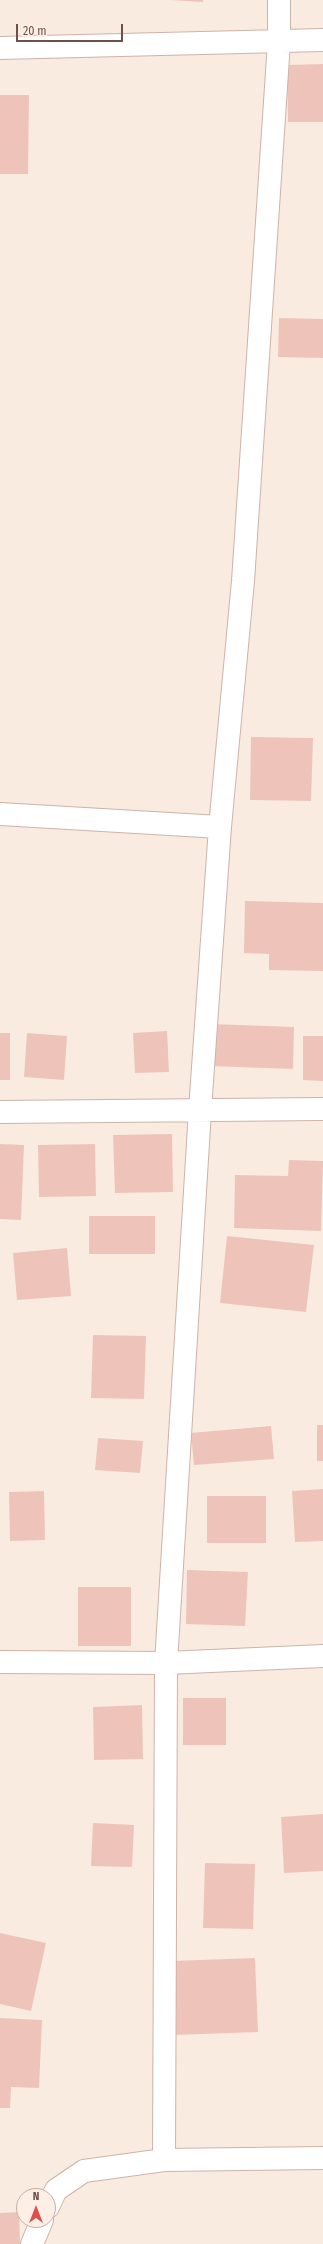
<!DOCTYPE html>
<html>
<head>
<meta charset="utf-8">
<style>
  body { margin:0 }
  #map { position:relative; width:323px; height:2244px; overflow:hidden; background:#faebe0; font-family:"Fira Sans Condensed",sans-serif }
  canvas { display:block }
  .north { position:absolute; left:16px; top:2188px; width:40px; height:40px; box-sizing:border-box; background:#feefe6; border:1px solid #c5afa7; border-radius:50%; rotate:0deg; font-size:11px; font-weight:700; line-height:16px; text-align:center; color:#6f4f49 }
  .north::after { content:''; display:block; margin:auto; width:14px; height:18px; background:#dd4f4c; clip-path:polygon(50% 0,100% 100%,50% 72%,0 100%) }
  .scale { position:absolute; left:16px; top:24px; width:107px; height:18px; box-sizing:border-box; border:2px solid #6f4f49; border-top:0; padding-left:5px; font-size:12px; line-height:14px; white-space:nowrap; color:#6f4f49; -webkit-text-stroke:3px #feefe6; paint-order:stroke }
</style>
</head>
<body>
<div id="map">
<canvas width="323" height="2244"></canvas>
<div class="north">N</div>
<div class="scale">20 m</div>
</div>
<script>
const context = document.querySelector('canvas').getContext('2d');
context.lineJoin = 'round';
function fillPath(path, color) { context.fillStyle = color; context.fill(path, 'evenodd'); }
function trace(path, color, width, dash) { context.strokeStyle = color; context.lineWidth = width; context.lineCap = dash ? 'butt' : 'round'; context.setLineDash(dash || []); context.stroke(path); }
fillPath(new Path2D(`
  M170,0h33v2z
  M323,64v58h-35l-1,-57z
  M0,95h29l-1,79h-28z
  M279,318l44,1v39l-45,-1z
  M251,737l62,1 -2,63 -61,-1z
  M245,901l78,2v68l-54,-1v-16l-25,-1z
  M212,1024l82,3 -1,42 -83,-3z
  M167,1031l2,41 -34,1 -2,-40z
  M0,1033h10v47h-10z
  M27,1033l40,3 -3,44 -40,-3z
  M303,1036h20v45l-20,-1z
  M172,1134l1,58 -58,1 -2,-58z
  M0,1144l24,1 -3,75 -21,-1z
  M95,1144l1,52 -57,1 -1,-52z
  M289,1160l34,1 -2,70 -87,-3 1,-53 53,1z
  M89,1216h66v38h-66z
  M227,1236l87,9 -8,67 -86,-9z
  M67,1248l4,48 -54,4 -4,-47z
  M93,1335l53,1 -2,63 -53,-1z
  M317,1425h6v36h-6z
  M271,1426l3,33 -80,6 -3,-32z
  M98,1438l45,3 -3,32 -45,-3z
  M323,1489v52l-28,1 -3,-51z
  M44,1491l1,49 -35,1 -1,-49z
  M207,1496h59v47h-59z
  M187,1570l61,2 -3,54 -59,-2z
  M78,1587h53v59h-53z
  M183,1698h43v47h-43z
  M142,1705l1,54 -49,1 -1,-53z
  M323,1814v57l-39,2 -3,-56z
  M93,1823l41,2 -2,42 -41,-1z
  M205,1863l50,1 -2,65 -50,-1z
  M0,1933l46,10 -15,68 -31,-7z
  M255,1958l3,74 -83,3 -3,-74z
  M0,2018l42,2 -3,68 -28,-1 -1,21h-10z
  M19,2212l1,32h-20v-31z`), '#eec4ba');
const minor = new Path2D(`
  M0,48l323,-8
  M0,814l220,13
  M0,1112l323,-3
  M0,1662l166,1 157,-7
  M164,2160l2,-497 34,-553 20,-283 23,-246 36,-539v-42
  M48,2207l8,-17 28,-19 80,-11 159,-2
  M32,2244l10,-24`);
trace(minor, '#ccb3ab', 24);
trace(minor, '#fff', 22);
</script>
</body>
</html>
